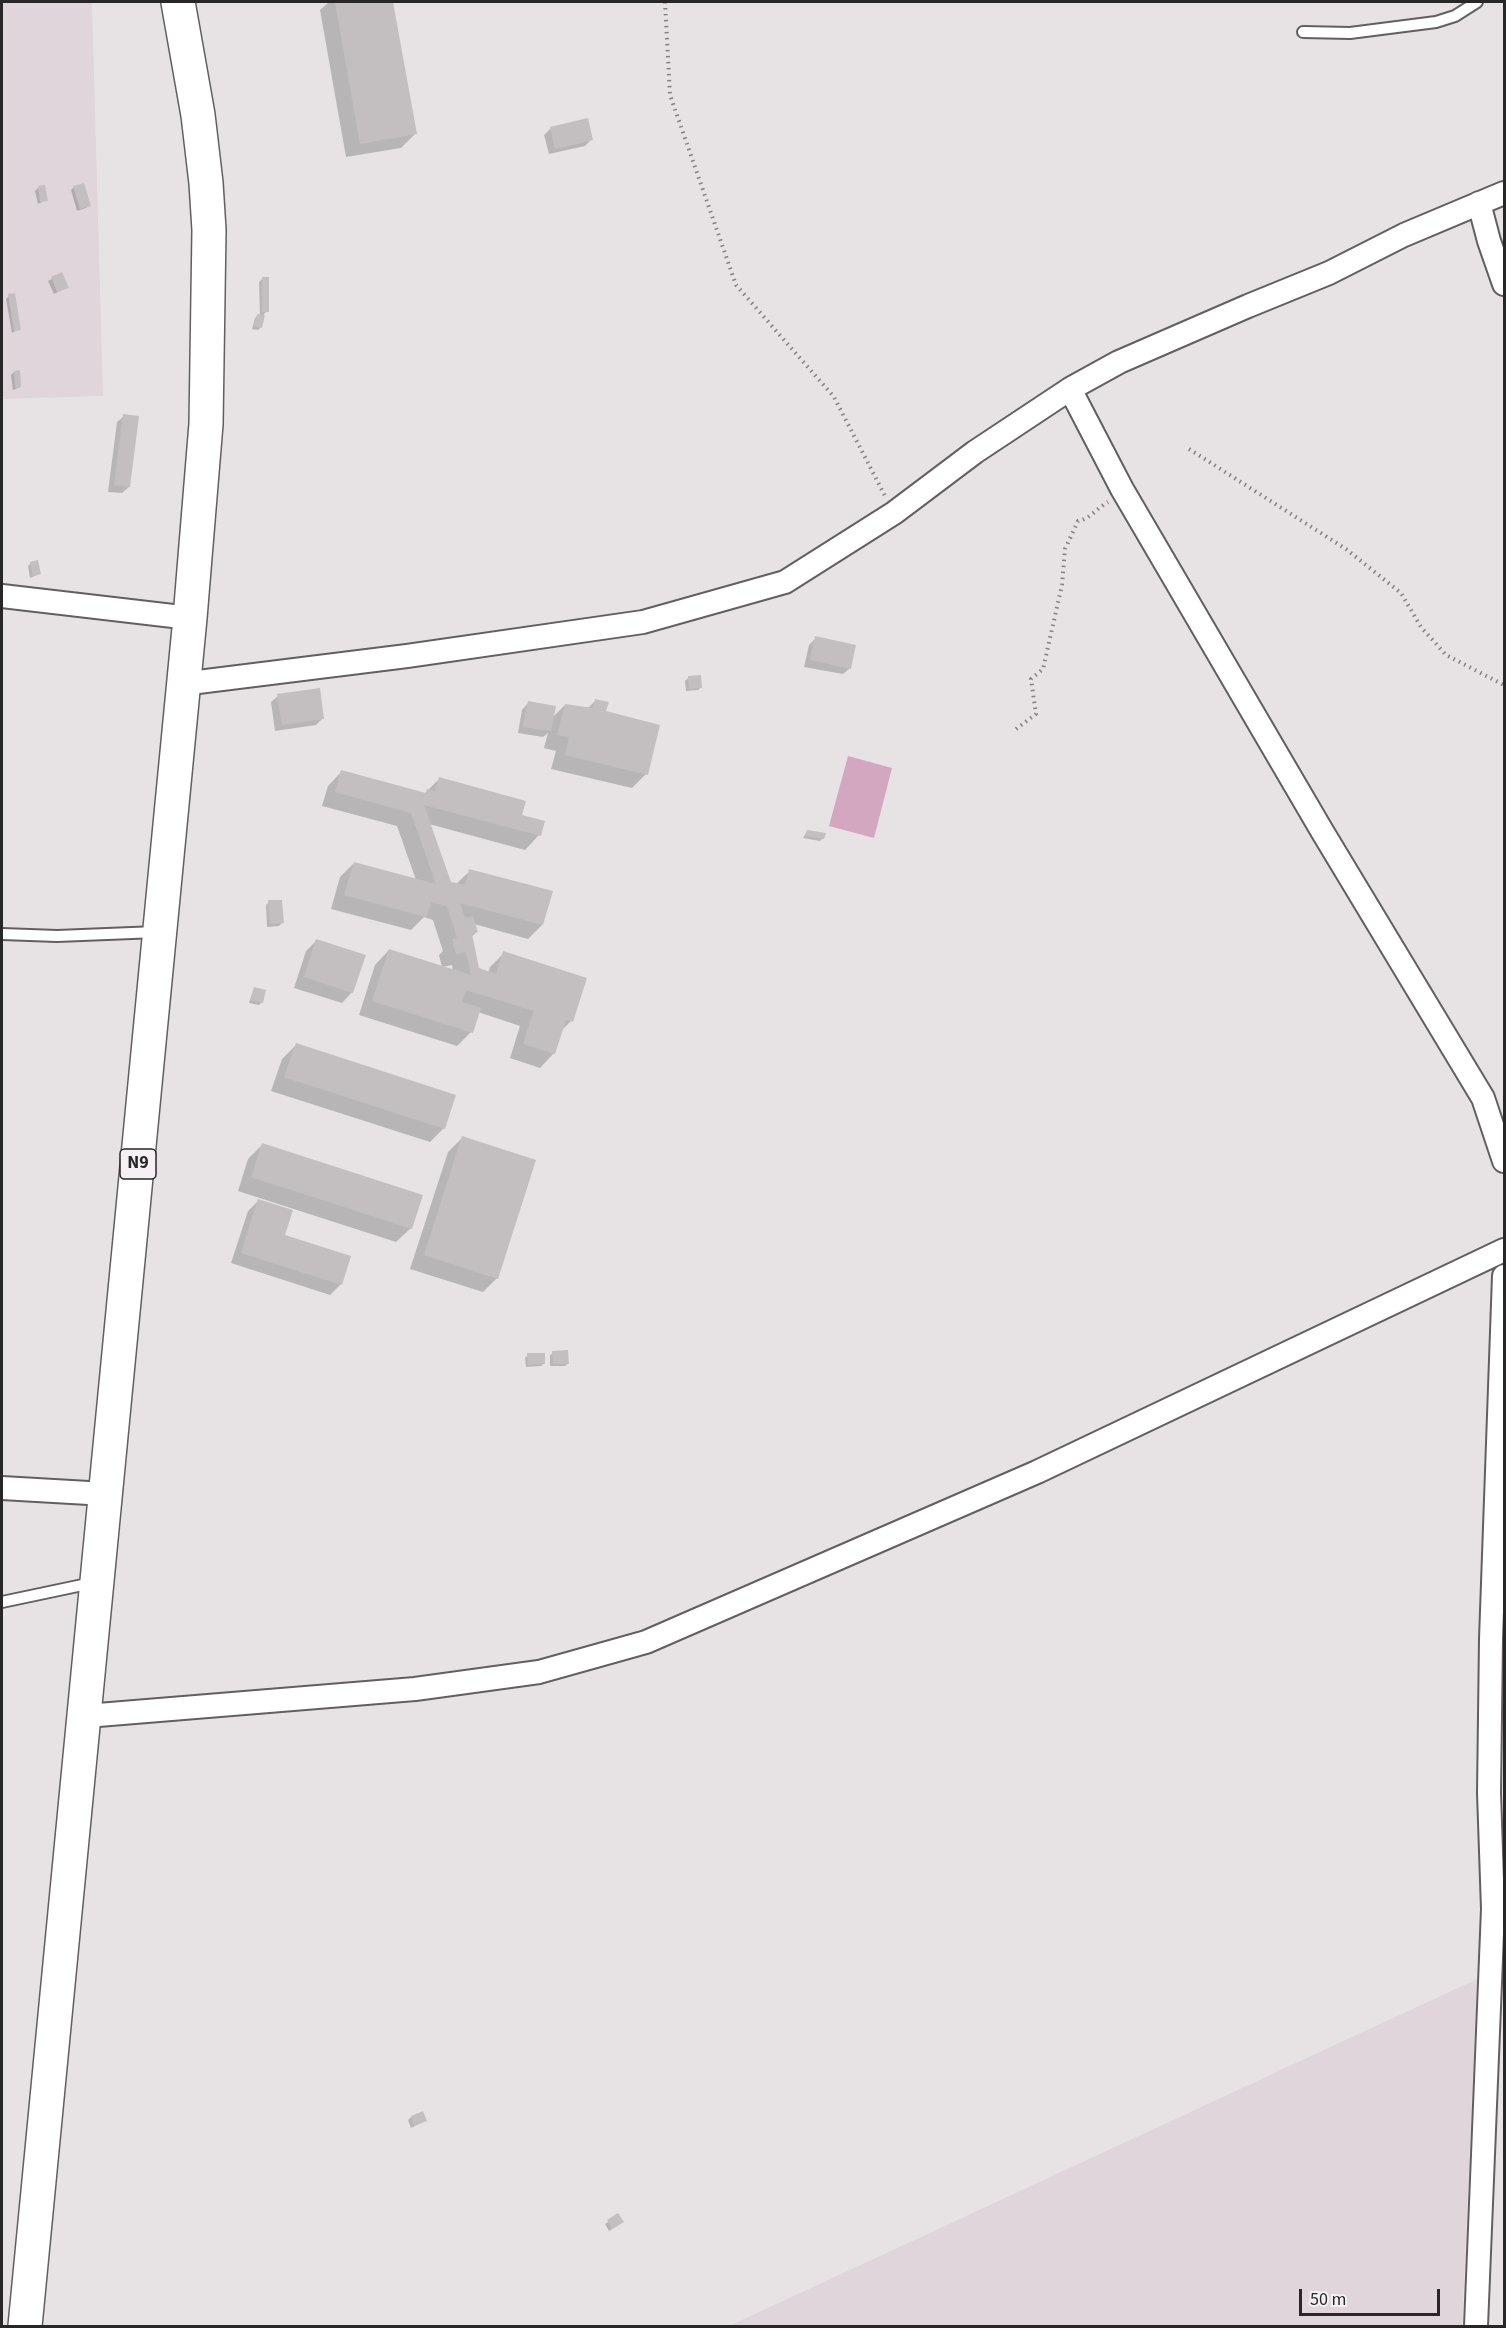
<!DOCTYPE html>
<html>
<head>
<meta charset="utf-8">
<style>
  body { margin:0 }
  #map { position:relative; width:1506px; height:2328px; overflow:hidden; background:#e7e3e5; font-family:"Source Sans 3",sans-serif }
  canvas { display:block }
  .frame { position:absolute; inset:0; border:3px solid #282627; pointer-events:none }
  .scale { position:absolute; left:1299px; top:2289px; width:141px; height:27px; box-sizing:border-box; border:3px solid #282627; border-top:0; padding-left:8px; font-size:18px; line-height:21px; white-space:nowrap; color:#282627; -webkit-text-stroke:4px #f4f0f3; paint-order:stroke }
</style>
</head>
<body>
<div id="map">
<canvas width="1506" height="2328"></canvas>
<div class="frame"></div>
<div class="scale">50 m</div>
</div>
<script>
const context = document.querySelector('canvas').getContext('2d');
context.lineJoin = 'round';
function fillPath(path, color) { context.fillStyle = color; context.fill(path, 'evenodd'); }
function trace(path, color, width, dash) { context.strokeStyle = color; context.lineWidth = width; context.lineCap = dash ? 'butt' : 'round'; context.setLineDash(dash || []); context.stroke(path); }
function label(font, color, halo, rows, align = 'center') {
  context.font = font + ' "Source Sans 3",sans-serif'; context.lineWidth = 5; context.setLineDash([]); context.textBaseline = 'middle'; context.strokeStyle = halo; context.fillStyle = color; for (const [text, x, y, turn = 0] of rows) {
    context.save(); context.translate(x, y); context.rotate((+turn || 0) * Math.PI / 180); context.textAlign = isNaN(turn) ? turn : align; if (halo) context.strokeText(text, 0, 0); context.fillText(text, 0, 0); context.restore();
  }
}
fillPath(new Path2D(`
  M2,2h90l11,394 -101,3z
  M1477,1979l-15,347h-733z`), '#e0d5db');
fillPath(new Path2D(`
  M848,756l44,12 -18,70 -45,-12z`), '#d2a7bf');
fillPath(new Path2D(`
  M329,2h63l23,132 -14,14 -55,9 -26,-147z
  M551,128l41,11 -7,7 -36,8 -5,-19z
  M74,187l15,18 -3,3 -9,3 -6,-21z
  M38,188l8,12 -8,4 -3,-13z
  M61,274l6,13 -13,7 -6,-13z
  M262,279l5,32 -3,3 -3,13 -3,3 -6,-1 3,-11 5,-2 -1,-34z
  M9,296l10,33 -7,4 -6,-34z
  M14,372l6,15 -7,3 -2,-15z
  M124,416l5,71 -7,6 -14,-1 9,-70z
  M31,563l8,11 -9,4 -2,-12z
  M816,638l34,30 -7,6 -39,-7 5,-22z
  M688,678l13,9 -3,3 -12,1 -1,-10z
  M278,696l44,23 -6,6 -41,6 -4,-29z
  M596,700l50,74 -14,14 -81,-19 5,-18 -12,-3 4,-15 -5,4 -25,-4 4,-23 6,-7 24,15 13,-13 22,4z
  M342,771l82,23 15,-15 81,37 19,19 -14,15 -96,-26 21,59 6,1 14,-13 72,54 -14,14 -54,-15 3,8 -6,5 7,33 10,3 2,-6 14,-14 67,68 -10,10 -7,22 -14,15 -30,-10 10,-32 -42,-14 -7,20 -14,14 -98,-31 16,-50 14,-15 64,21 -1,-6 -10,2 -3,-12 4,-4 -10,-31 -9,-3 -13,13 -80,-21 9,-32 14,-14 62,17 -19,-54 -75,-20 6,-20z
  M807,831l16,7 -3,3 -17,-3z
  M269,902l13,21 -3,3 -12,1 -1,-22z
  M316,941l36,51 -10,11 -48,-15 12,-37z
  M254,988l8,14 -3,3 -10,-2z
  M296,1045l148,83 -14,14 -159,-51 11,-32z
  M462,1138l35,140 -14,14 -73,-23 38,-117z
  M262,1145l149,83 -15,14 -158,-51 10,-32z
  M258,1201l25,35 66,21 -9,28 -10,10 -99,-32 17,-52z
  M553,1353l15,10 -3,3h-15v-11z
  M528,1355l16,8 -3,3 -15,1 -1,-9z
  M411,2117l14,4 -14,7 -3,-8z
  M618,2215l1,10 -10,6 -4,-7z`), '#0003');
fillPath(new Path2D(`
  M335,2h58l24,132 -57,10z
  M588,118l5,22 -38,9 -5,-22z
  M84,183l7,23 -11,3 -7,-23z
  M45,185l3,16 -8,1 -2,-16z
  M62,272l7,16 -12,4 -6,-15z
  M262,277h7v35h-7z
  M15,293l6,37 -7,1 -6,-37z
  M257,314l8,1 -3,13 -8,-2z
  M20,370l1,17 -6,1 -1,-17z
  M123,414l16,2 -9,71 -16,-2z
  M38,560l3,14 -8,2 -3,-14z
  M815,636l41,9 -5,24 -41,-9z
  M701,675l1,13 -13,1 -1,-13z
  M320,688l4,31 -42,6 -5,-31z
  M595,699l14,3 -3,9 54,14 -12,50 -83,-20 4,-18 -12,-2 8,-31 28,4z
  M528,701l28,5 -5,25 -28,-4z
  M341,770l85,23 1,-4 8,2 4,-14 87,24 -4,14 23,6 -4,15 -117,-31 27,77 14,3 4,-16 84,22 -10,34 -83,-22 5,15 8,-2 5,16 -6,2 7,34 17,6 7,-23 84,27 -14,44 -7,-2 -11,34 -32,-10 11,-33 -68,-21 -4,12 19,6 -8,25 -101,-32 17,-52 82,26 -5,-23 -10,2 -4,-15 5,-1 -10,-32 -16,-4 -5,15 -82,-22 10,-33 82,22 -25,-71 -76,-21z
  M807,830l19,3 -2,6 -18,-3z
  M268,900h14l2,23 -14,1z
  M316,939l50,16 -13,38 -49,-16z
  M254,987l12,3 -3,13 -12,-3z
  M296,1043l160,52 -11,34 -161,-52z
  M462,1136l74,24 -38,119 -74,-24z
  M262,1143l161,52 -11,34 -161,-52z
  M258,1199l35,11 -8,25 66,21 -9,29 -101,-32z
  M568,1350l1,14h-16l-1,-13z
  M527,1353h18v11l-17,1z
  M423,2111l4,10 -13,5 -3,-10z
  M618,2213l6,9 -12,7 -5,-9z`), '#c3bfc1');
const lane = new Path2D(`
  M1303,32l47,1 86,-11 19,-6 22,-14
  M2,934l55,2 100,-4
  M2,1602l90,-19`);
const street = new Path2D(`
  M1479,203l10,38 15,43
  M1070,389l52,100 200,342 161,267 21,63
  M2,596l188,22
  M182,684l225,-28 236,-34 142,-40 109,-69 81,-61 95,-63 49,-27 129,-56 81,-33 75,-38 100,-42
  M2,1488l104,6
  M86,1716l329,-27 124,-17 107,-30 391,-170 467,-222
  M1476,2326l17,-417 -4,-116 2,-154 13,-363`);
const highway = new Path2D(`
  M25,2326l165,-1708 16,-194 3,-194 -3,-47 -8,-68 -20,-113`);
trace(lane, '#635f61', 14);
trace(street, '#635f61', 26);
trace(highway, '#635f61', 36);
trace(new Path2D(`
  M665,2l5,93 66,190 98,112 51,99
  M1189,449l157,100 55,44 20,34 25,28 58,30
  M1016,729l20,-15 -5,-35 12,-10 19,-84 3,-36 13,-28c12,-2 19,-13 30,-19`), '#838081', 4, [1.5, 4.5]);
trace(lane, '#fff', 10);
trace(street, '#fff', 22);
trace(highway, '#fff', 33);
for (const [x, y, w] of [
  [138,1164,36]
]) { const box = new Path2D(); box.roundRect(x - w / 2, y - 15, w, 30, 4.5); context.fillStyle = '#f4f0f3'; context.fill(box); trace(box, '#282627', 1.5); }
label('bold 18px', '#282627', null, [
  ["N9",138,1164]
]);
</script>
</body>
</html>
